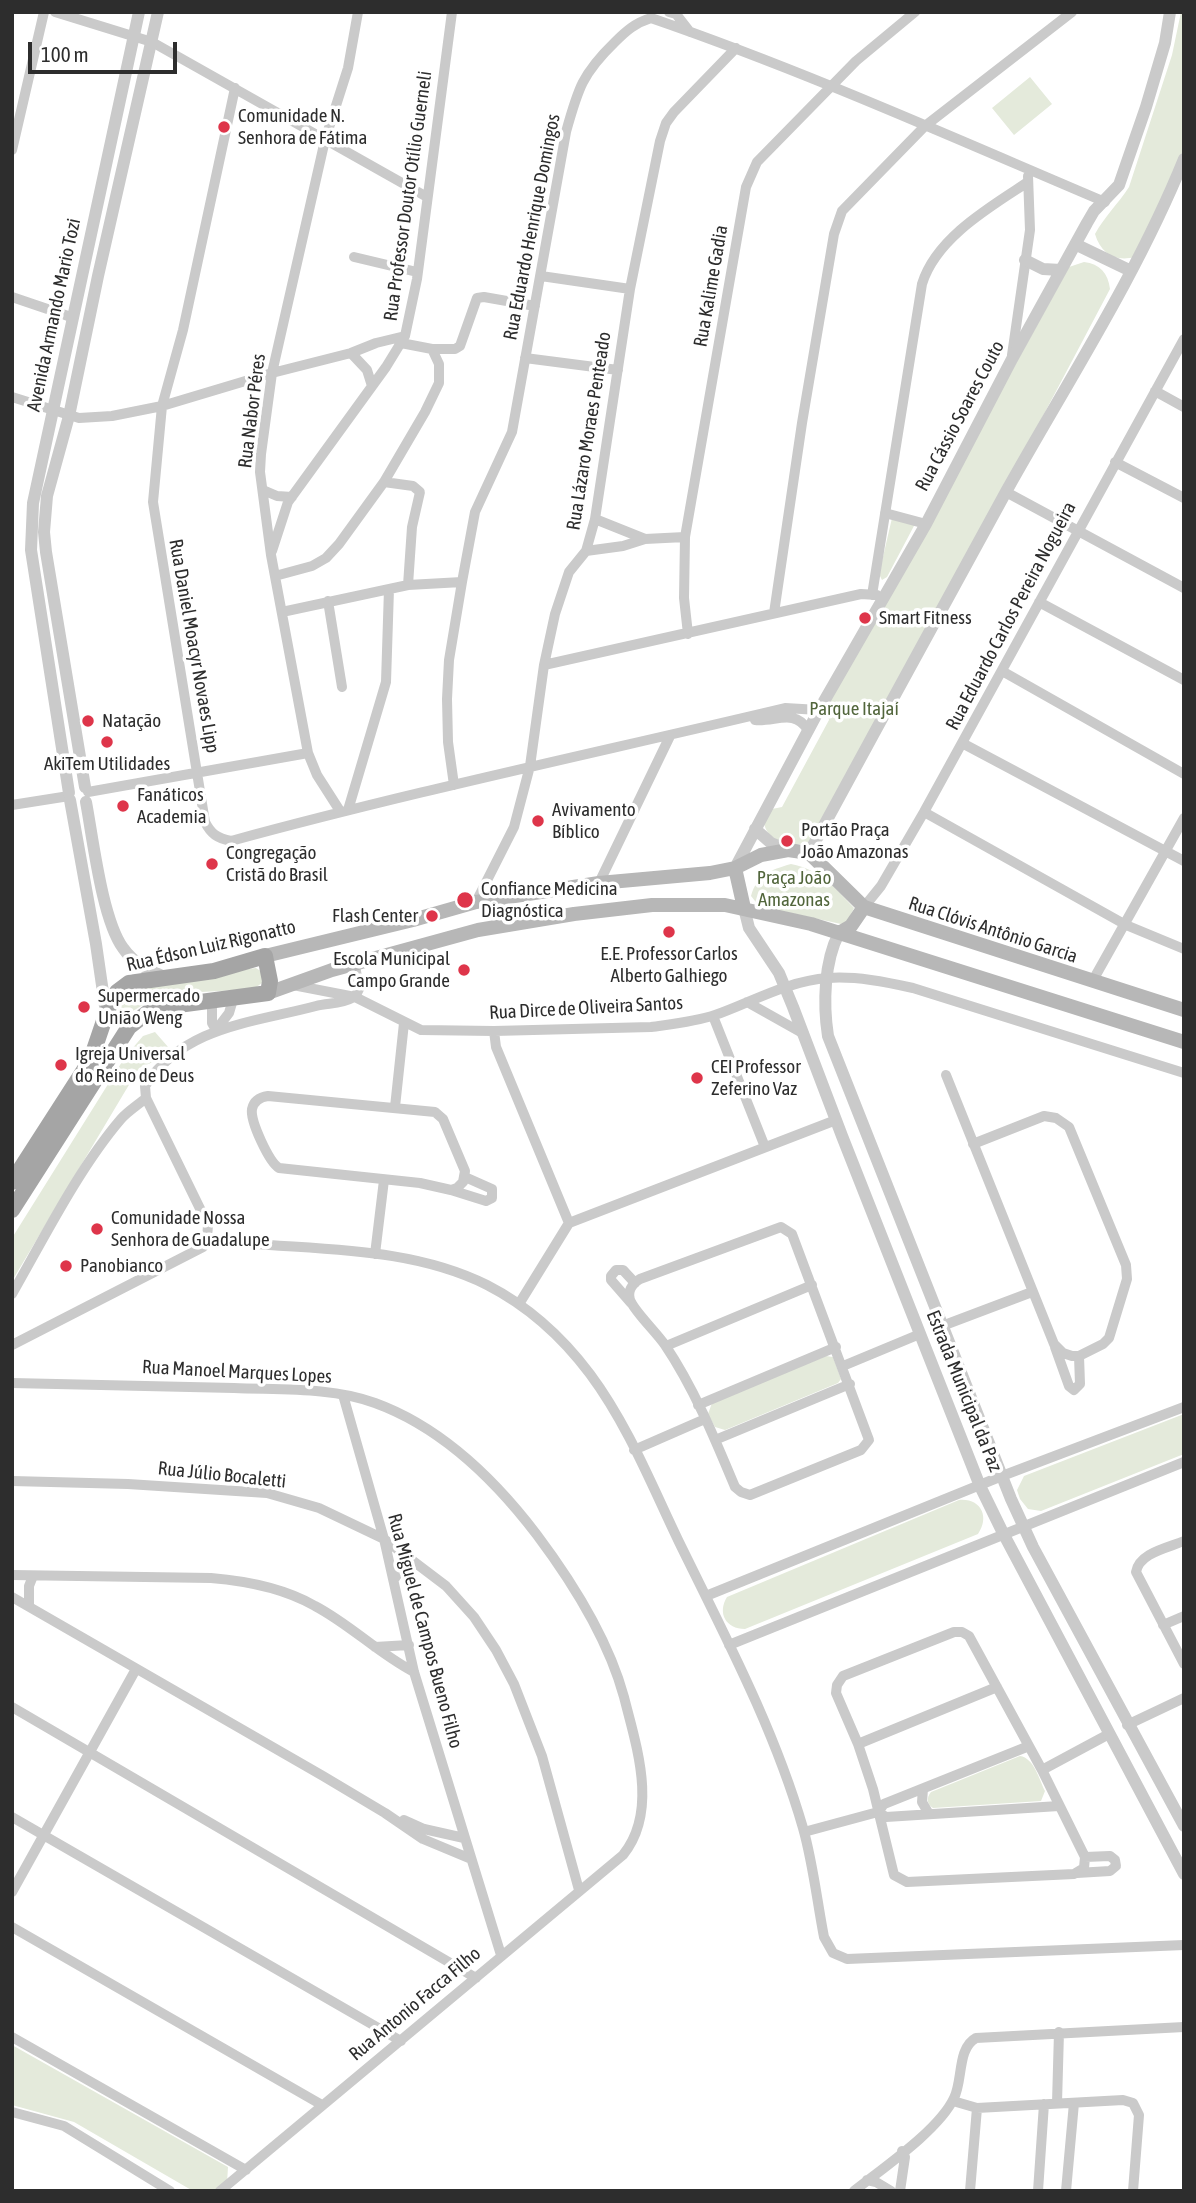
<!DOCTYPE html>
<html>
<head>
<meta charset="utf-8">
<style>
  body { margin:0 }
  #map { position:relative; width:1196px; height:2203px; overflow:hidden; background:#fff; font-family:"Asap Condensed",sans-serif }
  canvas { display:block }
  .frame { position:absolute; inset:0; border:14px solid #2d2d2d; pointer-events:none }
  .scale { position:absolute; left:28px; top:42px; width:149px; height:32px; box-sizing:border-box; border:4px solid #2d2d2d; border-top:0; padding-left:9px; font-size:21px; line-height:24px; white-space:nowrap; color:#2d2d2d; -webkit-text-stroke:5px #fff; paint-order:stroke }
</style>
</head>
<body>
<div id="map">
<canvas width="1196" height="2203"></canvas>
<div class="frame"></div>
<div class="scale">100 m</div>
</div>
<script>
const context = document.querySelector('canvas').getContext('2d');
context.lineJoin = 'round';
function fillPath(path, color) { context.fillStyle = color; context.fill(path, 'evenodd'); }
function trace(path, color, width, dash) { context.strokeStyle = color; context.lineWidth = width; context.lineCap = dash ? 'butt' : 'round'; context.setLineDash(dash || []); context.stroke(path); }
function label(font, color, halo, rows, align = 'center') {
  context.font = font + ' "Asap Condensed",sans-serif'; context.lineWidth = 7; context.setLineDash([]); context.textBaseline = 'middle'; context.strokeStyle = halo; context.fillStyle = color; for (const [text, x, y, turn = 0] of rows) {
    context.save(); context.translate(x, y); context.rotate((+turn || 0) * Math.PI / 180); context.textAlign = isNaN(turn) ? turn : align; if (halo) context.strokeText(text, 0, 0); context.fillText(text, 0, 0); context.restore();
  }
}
fillPath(new Path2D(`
  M1181,12h3v136l-29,72 -20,37c-20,5 -34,-3 -40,-23 9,-17 23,-30 34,-47l43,-132z
  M1030,77l22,27 -38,31 -22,-27z
  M1084,262c16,2 24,11 26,27l-75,142 -226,411c-16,6 -42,0 -45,-19l8,-14 10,-2 47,-87 -3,-12 243,-441z
  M892,518l23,6 -28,53 -5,3 -3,-6z
  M791,864c30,6 43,23 63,44l-7,14 -6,2 -82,-18 -8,-10c6,-21 19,-26 40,-32z
  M256,968l6,4 1,10 -9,7c-42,4 -103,-2 -133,33h-7l-4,-6 10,-22 20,-10z
  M155,1032l14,16 -16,14 -14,6 -127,213v-43l113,-181 18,-21z
  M826,1356l7,1 8,22 -3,4 -113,47 -10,-3 -7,-13 4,-11z
  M1184,1414v40l-143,57 -13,-2 -8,-10 -3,-9 7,-14z
  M959,1500c22,-2 31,17 19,34l-233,95c-19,0 -28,-16 -18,-32z
  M1020,1756c14,2 19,23 25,35l-4,10 -108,7c-6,-4 -7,-10 -2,-16z
  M12,2045l216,122 -1,16 -11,8h-23l-119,-69 -62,-17z`), '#e4eadb');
trace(new Path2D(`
  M55,12l97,30 275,155
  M669,12l7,2 14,18
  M235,88l-52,242 -21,76 -9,96 52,320c6,12 12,16 26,19 183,-50 369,-89 554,-133l34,2
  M12,150l32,-138
  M354,257l63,15
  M541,276l89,13
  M12,297l59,20
  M432,349h23l5,-3 17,-48 7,-1 51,9
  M351,353l16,17 5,16
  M1012,355l18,-125 -2,-54
  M525,358l93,12
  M1155,391l29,16
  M12,397l67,21 33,-2 50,-10 110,-33 79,-20 25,-10 29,-7
  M1115,462l69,36
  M384,482l29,4 7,6 -8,35 -4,58
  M263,490l14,6 15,1
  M1006,492l178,96
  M885,513l41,11
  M595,519l50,20
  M272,551l16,-49 98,-135 19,-31 12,-57 35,-267
  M586,551l37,-5 22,-7 40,-2
  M275,576l37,-10 14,-8 13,-14 45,-62 41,-70 14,-29v-19l-7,-15 -31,-6
  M872,595l50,-311c14,-46 68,-77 106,-102
  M328,601l14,86
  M1039,602l145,78
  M282,612l126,-27 54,-3
  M774,613l28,-190 32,-189 8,-23 83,-85 147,-114
  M688,634l-4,-36 1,-61 61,-350 11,-25 99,-101 59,-49
  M544,665l317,-71 16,1
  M1002,671l182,103
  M755,720c21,2 39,-12 53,10
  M962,743l222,118
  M454,785l-6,-43 -1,-43 2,-39 13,-78 13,-70 37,-80 54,-300c12,-43 16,-58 49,-90 11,-11 20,-19 36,-24 154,53 303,120 454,184
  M88,792l220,-39
  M12,805l57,-9
  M348,810l38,-128 3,-93
  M340,811l-23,-36 -9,-22 -37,-198 -11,-83 1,-18 11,-81 53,-233 23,-72 10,-56
  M924,812l202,113 58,24
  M599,883l71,-147
  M476,902l38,-75 16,-61 14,-101 11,-51 14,-42 17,-21 9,-32 35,-230 30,-148 6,-18 8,-11 62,-64
  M864,907l17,-21 43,-74 260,-473
  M355,965l4,24 -4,8
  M1092,982l92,-164
  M293,985l62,12 66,33 73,1 157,-4c21,-3 43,-5 64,-12 37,-13 72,-34 113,-37 28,-2 58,4 85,10l271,85
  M212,999v24l4,7
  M747,1002l57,32
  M713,1016l52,131
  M216,1030l13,-17 5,-17
  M494,1031l2,16 73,176
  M946,1075l108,269 9,9 9,3h7l24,-12 6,-6 18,-59 -1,-14 -57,-138 -13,-9 -12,-2 -71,28
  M268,1096l167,16 8,7 22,52 -2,11 -6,6 -6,2 -31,-7 -141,-15c-10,-6 -29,-47 -27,-59 2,-9 9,-12 16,-13z
  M395,1107l9,-84
  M451,1190l35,11 6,-3v-9l-27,-12
  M781,1227l11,7 77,206 -8,10 -111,45 -9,-3 -6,-5c-20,-48 -41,-99 -70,-142 -9,-13 -28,-31 -34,-43 -5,-10 1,-18 9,-23z
  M207,1239c93,13 194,3 280,46 41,21 76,53 103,89 38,51 62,112 89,168 46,94 95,186 124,286 10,35 14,73 21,109l9,16 14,6 337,-14
  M375,1254l9,-74
  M12,1294c32,-56 67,-126 109,-175 7,-8 17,-14 25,-21
  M631,1303l-20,-23v-4l5,-6h7l12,13
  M519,1304l50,-81 267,-103
  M942,1326l90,-34
  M12,1345l191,-98 4,-8 1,-14 -62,-127 -1,-12c39,-60 107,-63 171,-80 11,-3 26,-2 36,-8
  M666,1346l146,-61
  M1055,1347l14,39 5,4 6,-6 -1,-28
  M843,1366l77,-32
  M12,1383c74,1 148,3 222,5 46,2 98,-1 141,15 66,24 121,78 162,132 36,48 71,103 87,162 12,48 35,114 -1,158l-403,336
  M343,1395l41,144 30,133 87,283
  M698,1405l138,-58
  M715,1440l135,-56
  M634,1450l71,-31
  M12,1481l116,3 139,9 52,15 65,31 62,47 28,31 22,33 18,34 28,72 37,134
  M1184,1541c-17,7 -45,12 -48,31l48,92
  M12,1575l199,3c36,3 73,10 104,28 36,19 64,48 99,66
  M395,1578l4,-6 18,-8
  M706,1596l296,-120 182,-69
  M12,1597l311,179 62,37 38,26 48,20
  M29,1606v-20l4,-10
  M1163,1625l21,-9
  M954,1632h8l7,4 73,134 43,87 -1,11 -10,6 -167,8 -13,-7 -21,-86 -15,-45 -22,-51 1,-8 6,-9z
  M729,1645l455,-183
  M375,1647l34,-2
  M12,1707l464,271
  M1127,1725l57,-27
  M858,1744l139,-57
  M1042,1770l67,-36
  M923,1789l-1,13 7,12
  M878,1812l8,5 173,-11
  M12,1817l389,224
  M404,1820l20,9 40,9
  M804,1832l74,-20 6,-8 145,-58
  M1077,1873l33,-2 6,-5 -1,-6 -5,-4 -25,1
  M12,1892l124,-223
  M12,1927l310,178
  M12,2037l234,133
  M953,2101l24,7 146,-8 10,3 6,12 -6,76
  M1057,2103l2,-71
  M12,2112l52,14 106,65
  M867,2180l9,2 15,9
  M854,2191c29,-23 85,-61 100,-93 9,-17 3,-50 22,-60l208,-11
  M900,2191l5,-34 -3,-6
  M970,2191l7,-83
  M1038,2191l6,-87
  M1066,2191l8,-88`), '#cacaca', 10);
trace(new Path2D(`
  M1077,245l54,26
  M1025,260l18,9 18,1
  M85,787l-39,-235 -2,-20 3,-36 22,-80 29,-140 60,-264
  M69,793l-38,-243 2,-47 106,-491
  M70,800l26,144 10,69
  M86,802c7,37 16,117 37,146 11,16 27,23 44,30
  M755,829l16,14 17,7
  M809,853c66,-121 131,-242 198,-363 61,-109 130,-215 177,-331
  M735,868l84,-158 107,-186 86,-165 75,-136 7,-12 25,-26 27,-78 19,-64 5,-31
  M744,908l5,20 30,45 14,34 49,129 138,350 23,47 181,341
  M839,933c-15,29 -16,71 -11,103l183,463 22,48 151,279`), '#cacaca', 12);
trace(new Path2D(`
  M735,868l9,40
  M839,933l12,-7 13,-19
  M265,956l148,-36 63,-18 123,-19 111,-10 25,-5 26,-13 27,-5 21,3 55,54 320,103
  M268,993l64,-23 146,-40 96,-16 78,-9h73l86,19 373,118`), '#b7b7b7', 14);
trace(new Path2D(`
  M12,1182l74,-115 7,-14 17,-50 7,-11 12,-9 85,-12 51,-15 5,25 -2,12 -105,14 -16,6 -18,14 -117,183`), '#a5a5a5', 16);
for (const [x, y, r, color] of [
  [224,127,7,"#de354a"],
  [865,618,7,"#de354a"],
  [88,721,7,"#de354a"],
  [107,742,7,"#de354a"],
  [123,806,7,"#de354a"],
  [538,821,7,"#de354a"],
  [787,841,7,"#de354a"],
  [212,864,7,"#de354a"],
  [465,900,9,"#de354a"],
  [432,916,7,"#de354a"],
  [669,932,7,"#de354a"],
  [464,970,7,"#de354a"],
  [84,1007,7,"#de354a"],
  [61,1065,7,"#de354a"],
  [697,1078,7,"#de354a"],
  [97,1229,7,"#de354a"],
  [66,1266,7,"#de354a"]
]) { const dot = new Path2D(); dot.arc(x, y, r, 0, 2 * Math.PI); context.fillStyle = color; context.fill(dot); trace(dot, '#fff', 2.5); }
label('19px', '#2d2d2d', '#fff', [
  ["Comunidade N.",238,116],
  ["Senhora de Fátima",238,138],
  ["Smart Fitness",879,618],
  ["Natação",102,721],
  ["AkiTem Utilidades",107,764,"center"],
  ["Fanáticos",137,795],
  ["Academia",137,817],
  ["Avivamento",552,810],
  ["Bíblico",552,832],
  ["Portão Praça",801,830],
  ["João Amazonas",801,852],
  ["Congregação",226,853],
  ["Cristã do Brasil",226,875],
  ["Confiance Medicina",481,889],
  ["Diagnóstica",481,911],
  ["Flash Center",418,916,"right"],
  ["E.E. Professor Carlos",669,954,"center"],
  ["Alberto Galhiego",669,976,"center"],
  ["Escola Municipal",450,959,"right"],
  ["Campo Grande",450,981,"right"],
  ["Supermercado",98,996],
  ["União Weng",98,1018],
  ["Igreja Universal",75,1054],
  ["do Reino de Deus",75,1076],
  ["CEI Professor",711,1067],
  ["Zeferino Vaz",711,1089],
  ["Comunidade Nossa",111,1218],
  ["Senhora de Guadalupe",111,1240],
  ["Panobianco",80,1266]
], 'left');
label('19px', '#2d2d2d', '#fff', [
  ["Rua Professor Doutor Otílio Guerneli",408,196,-82],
  ["Rua Eduardo Henrique Domingos",532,227,-79],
  ["Rua Kalime Gadia",711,286,-80],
  ["Avenida Armando Mario Tozi",54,315,-78],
  ["Rua Nabor Péres",252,411,-83],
  ["Rua Cássio Soares Couto",960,416,-62],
  ["Rua Lázaro Moraes Penteado",589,431,-81],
  ["Rua Eduardo Carlos Pereira Nogueira",1011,616,-62],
  ["Rua Daniel Moacyr Novaes Lipp",194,646,80],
  ["Rua Clóvis Antônio Garcia",993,930,18],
  ["Rua Édson Luiz Rigonatto",211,946,-13],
  ["Rua Dirce de Oliveira Santos",586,1008,-3],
  ["Rua Manoel Marques Lopes",237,1372,3],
  ["Estrada Municipal da Paz",964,1391,68],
  ["Rua Júlio Bocaletti",222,1475,6],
  ["Rua Miguel de Campos Bueno Filho",425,1631,75],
  ["Rua Antonio Facca Filho",415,2004,-40]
]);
label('19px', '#52663c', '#fff', [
  ["Parque Itajaí",854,709],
  ["Praça João",794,878],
  ["Amazonas",794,900]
]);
</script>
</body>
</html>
